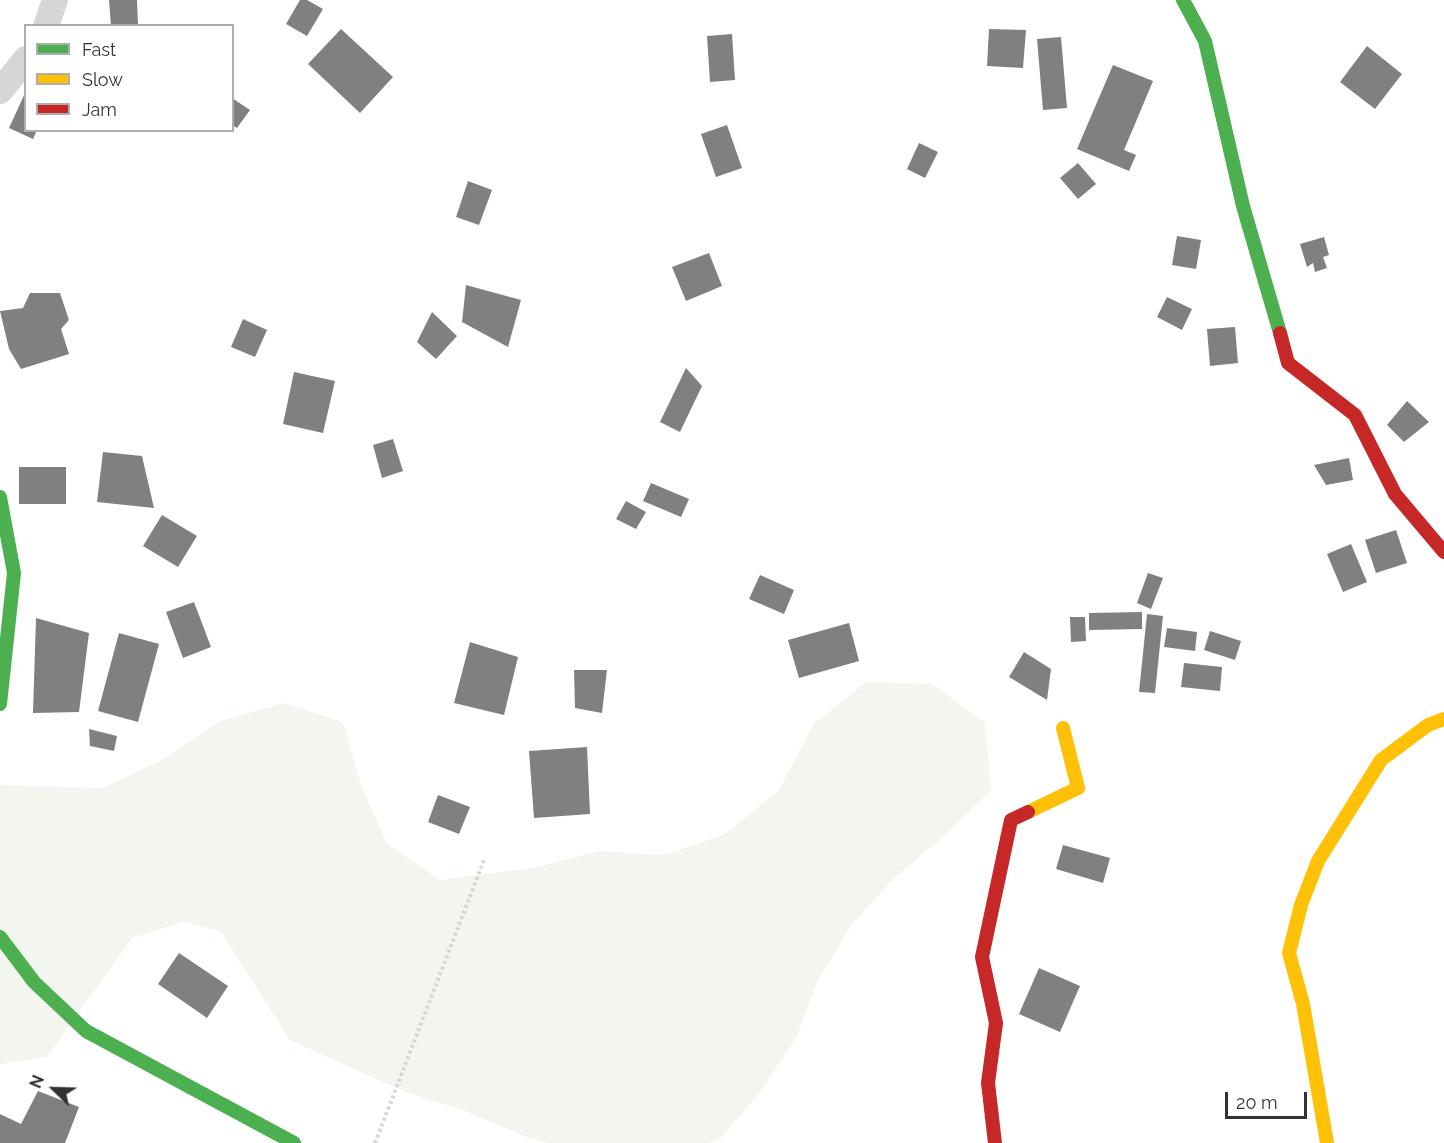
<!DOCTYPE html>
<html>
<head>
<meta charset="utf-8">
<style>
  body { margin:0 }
  #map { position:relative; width:1444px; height:1143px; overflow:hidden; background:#fff; font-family:Raleway,sans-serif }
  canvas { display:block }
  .legend { position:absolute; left:24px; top:24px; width:210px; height:108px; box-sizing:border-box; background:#fff; border:2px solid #adadad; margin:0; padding:8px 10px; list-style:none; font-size:18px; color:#323232 }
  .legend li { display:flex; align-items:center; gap:12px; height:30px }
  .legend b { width:30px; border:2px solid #adadad }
  .north { position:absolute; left:24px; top:1059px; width:60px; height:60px; -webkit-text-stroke:4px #fff; paint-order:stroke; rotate:293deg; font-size:16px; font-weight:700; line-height:24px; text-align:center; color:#323232 }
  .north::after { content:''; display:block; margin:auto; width:21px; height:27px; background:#323232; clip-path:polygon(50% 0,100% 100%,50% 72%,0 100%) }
  .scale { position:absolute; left:1225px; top:1092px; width:82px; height:27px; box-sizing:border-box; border:3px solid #323232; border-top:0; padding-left:8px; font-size:18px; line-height:21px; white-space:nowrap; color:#323232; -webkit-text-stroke:4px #fff; paint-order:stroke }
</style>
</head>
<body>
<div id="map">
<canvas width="1444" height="1143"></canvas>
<ul class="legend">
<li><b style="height:8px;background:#4caf50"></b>Fast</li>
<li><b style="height:8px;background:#ffc107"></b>Slow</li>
<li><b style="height:8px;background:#c62828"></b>Jam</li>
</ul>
<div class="north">N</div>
<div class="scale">20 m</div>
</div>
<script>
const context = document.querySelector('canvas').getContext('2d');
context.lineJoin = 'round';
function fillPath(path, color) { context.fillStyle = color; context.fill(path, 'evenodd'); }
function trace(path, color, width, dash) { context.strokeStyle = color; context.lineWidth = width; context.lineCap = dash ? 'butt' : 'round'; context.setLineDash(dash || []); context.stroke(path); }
fillPath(new Path2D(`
  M866,682l67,2 52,39 6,67 -47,46 -49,41 -43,47 -35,58 -21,56 -36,54 -41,48 -12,3h-158l-20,-5 -64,-27 -60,-19 -115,-52 -70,-109 -37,-9 -51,16 -85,119 -47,7v-279l103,3 61,-29 57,-38 62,-18 60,19 18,63 26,59 53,36 98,-13 61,-16 66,4 62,-22 52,-43 34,-65z`), '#f2f6ee');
fillPath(new Path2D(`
  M109,0h28l1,24 -27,2z
  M300,0h7l16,9 -16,27 -21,-12z
  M341,29l52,48 -33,36 -52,-49z
  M989,29l37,1 -3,38 -36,-2z
  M732,34l3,46 -25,2 -3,-46z
  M1061,37l6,71 -24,2 -6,-71z
  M1367,46l35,28 -27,35 -35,-27z
  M1113,65l40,16 -29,69 12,5 -7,16 -52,-22z
  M26,91v39h11l-4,9 -24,-11z
  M232,98l18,12 -13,18 -5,-3z
  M727,125l15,43 -26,9 -15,-43z
  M919,143l19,9 -13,26 -18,-9z
  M1078,163l18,21 -18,15 -18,-21z
  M468,181l24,9 -13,35 -23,-8z
  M1177,236l24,4 -5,29 -24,-4z
  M1324,237l5,18 -6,2 4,11 -12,4 -2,-9 -6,4 -7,-23z
  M709,253l13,33 -36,15 -14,-34z
  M466,285l55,15 -13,47 -46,-25z
  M30,293h30l9,27 -8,9 8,25 -48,15 -12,-20 -9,-38 23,-3z
  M1167,297l25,12 -10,21 -25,-13z
  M432,312l25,24 -21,23 -19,-17z
  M243,319l24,11 -12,27 -24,-10z
  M1235,327l3,36 -28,3 -3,-37z
  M686,368l16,18 -22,46 -20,-10z
  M294,372l41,9 -12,52 -40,-9z
  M1407,401l22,21 -25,20 -17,-17z
  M393,439l10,32 -21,7 -9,-33z
  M103,452l39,4 12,52 -57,-6z
  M1349,458l4,22 -27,5 -12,-20z
  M19,467h47v37h-47z
  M651,483l38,16 -8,18 -38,-16z
  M626,501l20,11 -10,17 -20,-10z
  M162,515l35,21 -19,31 -35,-21z
  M1396,530l11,33 -31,10 -11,-33z
  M1351,544l16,38 -24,10 -16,-38z
  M1148,573l15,5 -12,31 -14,-6z
  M760,575l34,15 -10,24 -35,-15z
  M194,602l17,45 -28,11 -17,-46z
  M1142,612v17l-53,1v-17z
  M1147,614l16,2 -8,77 -16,-1z
  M1070,617h15l1,24 -15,1z
  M36,618l53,15 -10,79 -46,1z
  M849,623l10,38 -60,17 -11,-38z
  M1167,628l30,4 -2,19 -31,-4z
  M1210,631l31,10 -6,19 -31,-10z
  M119,633l40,11 -21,78 -40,-11z
  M470,642l48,15 -14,58 -50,-12z
  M1024,652l27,17 -4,31 -38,-23z
  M1184,663l38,4 -2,24 -39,-4z
  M574,670h33l-5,43 -27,-5z
  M89,729l28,7 -3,15 -24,-5z
  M587,747l3,67 -56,4 -5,-67z
  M438,795l32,12 -11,27 -31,-12z
  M1063,845l47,13 -7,25 -47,-14z
  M179,953l49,33 -21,32 -49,-34z
  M1039,968l41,18 -20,46 -41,-18z
  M38,1091l41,16 -14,36h-65v-29l21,10z`), '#808080');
trace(new Path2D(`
  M375,1143l109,-283`), '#d6d6d6', 4, [3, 3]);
trace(new Path2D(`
  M46,26l9,-26
  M0,91l26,-32`), '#d6d6d6', 26);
trace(new Path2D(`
  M1183,0l22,41 38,165 37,127
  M0,497l14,76 -14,131
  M0,937l34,45 52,49 208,112`), '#4caf50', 14);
trace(new Path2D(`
  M1028,812l50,-24 -15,-60
  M1327,1143l-24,-139 -14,-51 12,-48 17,-44 63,-101 47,-35 16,-6`), '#ffc107', 14);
trace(new Path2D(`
  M1280,333l8,30 67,52 40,79 49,58
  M995,1143l-7,-60 8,-60 -14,-66 29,-137 17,-8`), '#c62828', 14);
</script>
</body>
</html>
